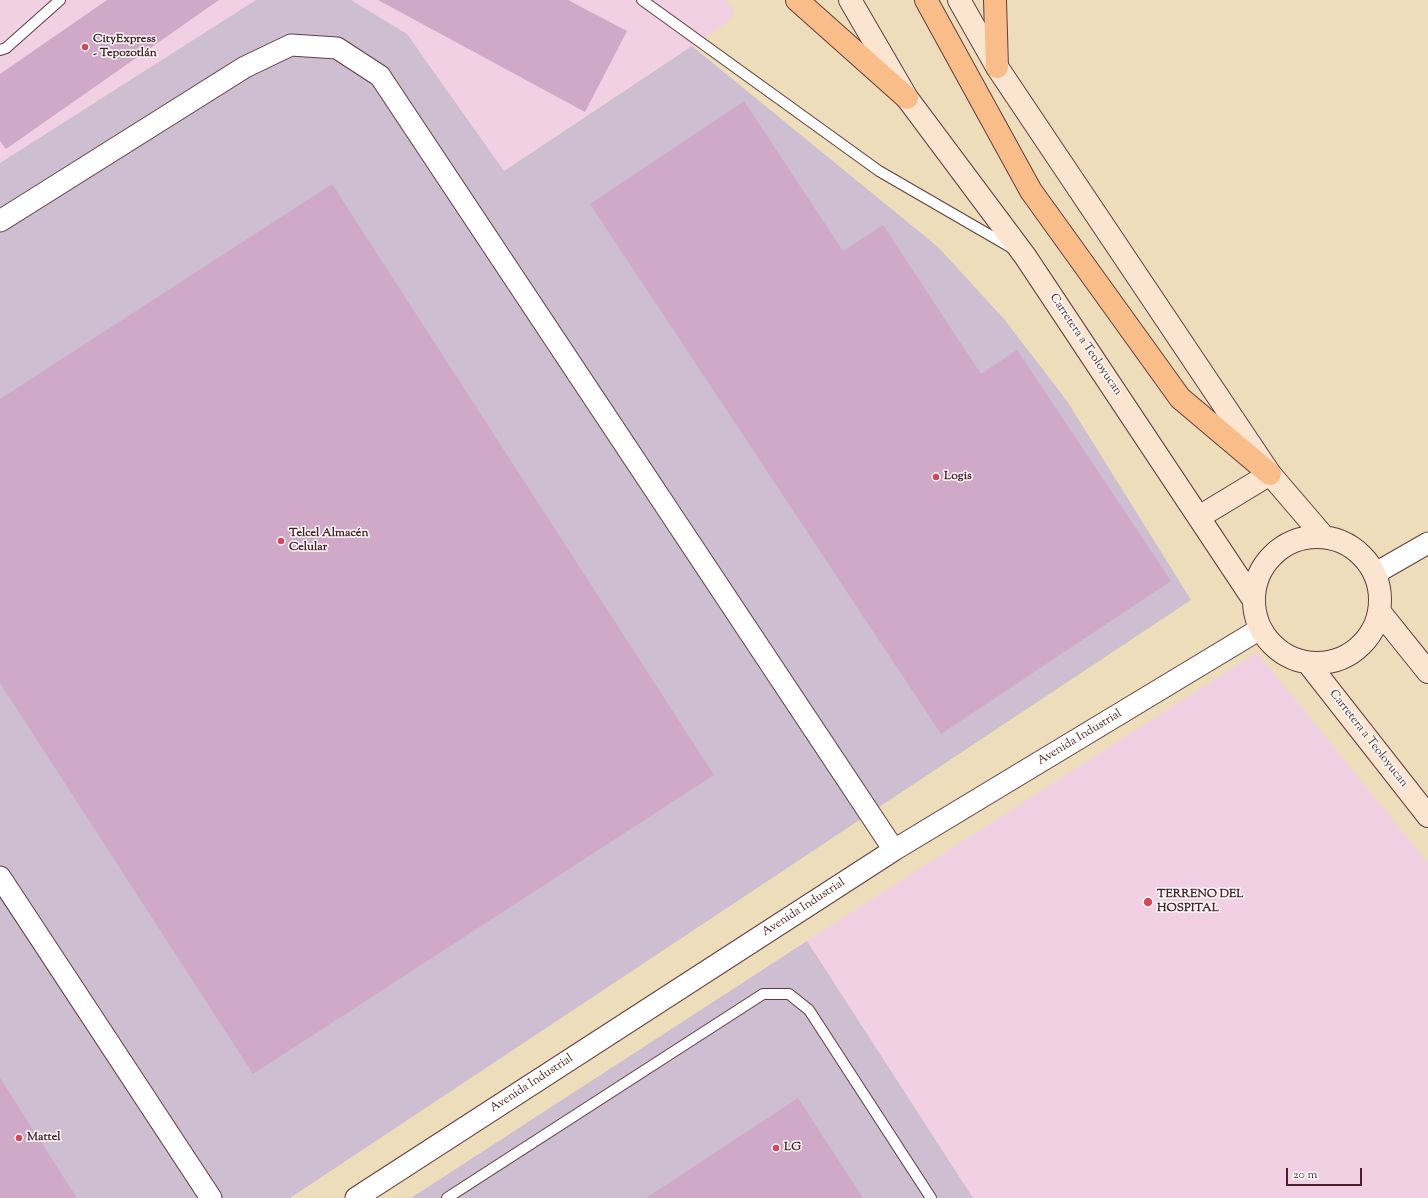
<!DOCTYPE html>
<html>
<head>
<meta charset="utf-8">
<style>
  body { margin:0 }
  #map { position:relative; width:1428px; height:1198px; overflow:hidden; background:#edb; font-family:"Sorts Mill Goudy",serif }
  canvas { display:block }
  .scale { position:absolute; left:1286px; top:1168px; width:76px; height:18px; box-sizing:border-box; border:2px solid #4a1f2b; border-top:0; padding-left:5px; font-size:12px; line-height:14px; white-space:nowrap; color:#4a1f2b; -webkit-text-stroke:3px #fdfcf7; paint-order:stroke }
</style>
</head>
<body>
<div id="map">
<canvas width="1428" height="1198"></canvas>
<div class="scale">20 m</div>
</div>
<script>
const context = document.querySelector('canvas').getContext('2d');
context.lineJoin = 'round';
function fillPath(path, color) { context.fillStyle = color; context.fill(path, 'evenodd'); }
function trace(path, color, width, dash) { context.strokeStyle = color; context.lineWidth = width; context.lineCap = dash ? 'butt' : 'round'; context.setLineDash(dash || []); context.stroke(path); }
function label(font, color, halo, rows, align = 'center') {
  context.font = font + ' "Sorts Mill Goudy",serif'; context.lineWidth = 3; context.setLineDash([]); context.textBaseline = 'middle'; context.strokeStyle = halo; context.fillStyle = color; for (const [text, x, y, turn = 0] of rows) {
    context.save(); context.translate(x, y); context.rotate((+turn || 0) * Math.PI / 180); context.textAlign = isNaN(turn) ? turn : align; if (halo) context.strokeText(text, 0, 0); context.fillText(text, 0, 0); context.restore();
  }
}
fillPath(new Path2D(`
  M0,0h256l-256,163z
  M351,0h375l8,11 -3,9 -227,151 -97,-137z
  M1257,652l171,211v335h-455l-166,-257z`), '#f1d0e4');
fillPath(new Path2D(`
  M256,0h95l56,34 97,137 188,-125 246,201 66,72 63,82 124,199 -901,598h-290v-1035z
  M807,941l166,257h-562z`), '#cebed1');
fillPath(new Path2D(`
  M107,0h112l-213,149 -6,-8v-67z
  M378,0h190l59,31 -42,81z
  M744,101l99,150 40,-26 98,149 36,-24 154,231 -230,153 -351,-530z
  M332,184l382,591 -461,299 -253,-391v-284z
  M0,1078l77,120h-77z
  M798,1098l65,100h-217z`), '#d1a9c8');
const lane = new Path2D(`
  M642,0l237,171 133,77
  M0,50l6,-2 54,-48
  M447,1198l316,-204h26l20,16 122,188`);
const street = new Path2D(`
  M0,221l245,-154 46,-22 46,3 43,28 514,774
  M1374,574l54,-31
  M0,877l211,321
  M356,1198l538,-348 366,-221`);
const secondary = new Path2D(`
  M850,0l57,98 118,158 228,343
  M959,0l38,67 273,407 54,63
  M1199,517l71,-43
  M1254 600a63 63 0 1 1 126 0a63 63 0 1 1-126 0Z
  M1379,611l49,61
  M1308,663l120,153`);
const highway = new Path2D(`
  M797,0l110,98
  M926,0l105,191 149,207 90,76
  M995,0l2,67`);
trace(lane, '#633c41', 12);
trace(street, '#633c41', 23);
trace(secondary, '#633c41', 24);
trace(highway, '#633c41', 24);
trace(lane, '#fff', 10);
trace(street, '#fff', 21);
trace(secondary, '#fce5d0', 22);
trace(highway, '#f8bd89', 22);
for (const [x, y, r, color] of [
  [85,47,4,"#d1495b"],
  [936,477,4,"#d1495b"],
  [281,541,4,"#d1495b"],
  [1148,902,5,"#d1495b"],
  [19,1138,4,"#d1495b"],
  [776,1148,4,"#d1495b"]
]) { const dot = new Path2D(); dot.arc(x, y, r, 0, 2 * Math.PI); context.fillStyle = color; context.fill(dot); trace(dot, '#fdfcf7', 1.5); }
label('bold 12px', '#4a1f2b', '#fdfcf7', [
  ["CityExpress",93,40],
  ["- Tepozotlán",93,54],
  ["Logis",944,477],
  ["Telcel Almacén",289,534],
  ["Celular",289,548],
  ["TERRENO DEL",1157,895],
  ["HOSPITAL",1157,909],
  ["Mattel",27,1138],
  ["LG",784,1148]
], 'left');
label('12px', '#4a1f2b', '#fdfcf7', [
  ["Carretera a Teoloyucan",1085,345,56],
  ["Avenida Industrial",1080,738,-31],
  ["Carretera a Teoloyucan",1368,739,52],
  ["Avenida Industrial",804,908,-33],
  ["Avenida Industrial",532,1084,-33]
]);
</script>
</body>
</html>
